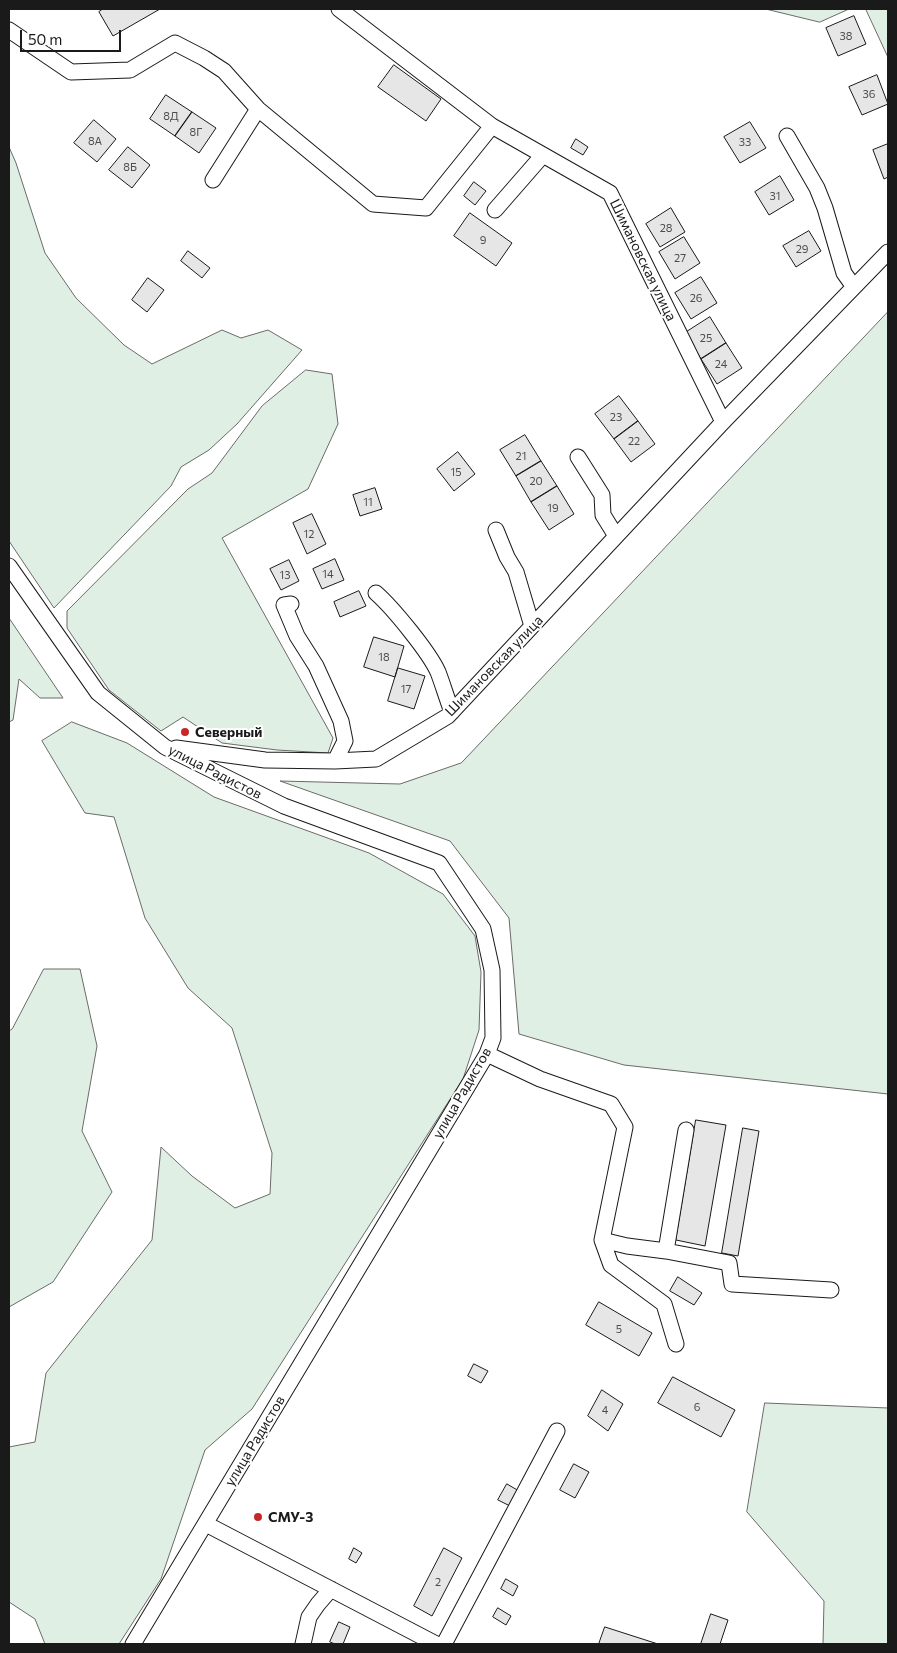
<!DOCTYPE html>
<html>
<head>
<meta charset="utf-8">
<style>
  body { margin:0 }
  #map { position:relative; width:897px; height:1653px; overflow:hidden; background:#fff; font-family:Commissioner,sans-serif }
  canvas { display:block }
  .frame { position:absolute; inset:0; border:10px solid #1a1a1a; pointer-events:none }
  .scale { position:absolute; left:20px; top:30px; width:101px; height:22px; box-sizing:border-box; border:2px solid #1a1a1a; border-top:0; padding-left:6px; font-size:15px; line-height:18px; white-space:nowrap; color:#1a1a1a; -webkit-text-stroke:4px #fff; paint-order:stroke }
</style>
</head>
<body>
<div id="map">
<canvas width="897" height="1653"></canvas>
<div class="frame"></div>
<div class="scale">50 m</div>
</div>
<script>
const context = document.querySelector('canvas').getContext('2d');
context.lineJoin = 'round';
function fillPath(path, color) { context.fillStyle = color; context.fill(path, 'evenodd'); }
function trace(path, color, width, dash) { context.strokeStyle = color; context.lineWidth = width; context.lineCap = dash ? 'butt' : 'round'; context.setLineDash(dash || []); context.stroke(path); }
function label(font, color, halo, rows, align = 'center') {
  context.font = font + ' Commissioner,sans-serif'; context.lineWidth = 4; context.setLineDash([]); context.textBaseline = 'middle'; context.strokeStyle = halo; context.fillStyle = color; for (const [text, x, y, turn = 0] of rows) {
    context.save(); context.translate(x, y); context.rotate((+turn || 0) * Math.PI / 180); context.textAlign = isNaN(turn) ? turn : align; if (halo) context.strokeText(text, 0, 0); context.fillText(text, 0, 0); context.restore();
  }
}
const green = new Path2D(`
  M766,9h83l-29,13z
  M866,9h22v48z
  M9,147l7,16 29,90 31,45 48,47 28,19 70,-34 19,8 27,-8 34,20 -65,74 -28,26 -28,17 -10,19 -117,122 -45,-67z
  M888,312v782l-264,-29 -105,-31 -10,-116 -59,-77 -170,-60 120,3 61,-21z
  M306,370l26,4 6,50 -30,65 -86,49 111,200 -5,15 -51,-3 -55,-7 -39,-26 -22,14 -52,-41 -42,-62v-17l121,-122 24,-16 50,-67z
  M9,618l54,80h-23l-21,-19 -6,41 -4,2z
  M72,722l55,21 87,54 155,56 74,41 32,42 6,36 -2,58 -16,49 -211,330 -47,41 -44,129 -42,65h-74l-10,-25 -26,-17v-155l26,-5 11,-69 106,-133 9,-93 31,29 43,32 35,-14 2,-41 -40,-125 -44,-40 -43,-70 -31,-101 -29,-4 -43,-72z
  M44,969h36l17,77 -15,85 30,61 -59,90 -44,25v-276l3,-2z
  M765,1403l123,5v236h-65l1,-43 -77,-89z`);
fillPath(green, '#e0efe3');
trace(green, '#6a6a6a', 1);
const building = new Path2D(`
  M103,9h57l-47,27 -14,-24z
  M854,16l12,28 -28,12 -12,-28z
  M394,65l47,34 -15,22 -48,-34z
  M877,75l11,29 -26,11 -13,-28z
  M166,95l26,17 -17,24 -25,-17z
  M192,112l24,16 -17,25 -24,-17z
  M94,120l22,19 -19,23 -23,-19z
  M750,122l16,26 -26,15 -16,-26z
  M576,139l12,8 -5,8 -12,-7z
  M888,144v33l-4,2 -11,-29z
  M128,147l22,18 -18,23 -23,-18z
  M780,176l14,24 -25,15 -14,-23z
  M474,182l12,9 -11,14 -11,-9z
  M671,208l14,24 -25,15 -14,-23z
  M470,213l42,30 -16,23 -42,-30z
  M809,231l12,20 -25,16 -13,-21z
  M684,237l16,26 -25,16 -16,-27z
  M188,251l22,17 -8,10 -21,-17z
  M701,277l16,26 -26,16 -16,-26z
  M148,278l16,12 -17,22 -15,-12z
  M710,317l16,26 -25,16 -16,-26z
  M726,343l16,25 -25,16 -16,-25z
  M619,396l19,25 -24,18 -19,-25z
  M638,421l17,23 -24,18 -17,-23z
  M525,435l16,26 -25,15 -16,-26z
  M458,452l17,22 -21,17 -17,-22z
  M541,461l16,25 -26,16 -15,-26z
  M557,486l17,28 -25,16 -18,-28z
  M375,488l7,21 -22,7 -7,-21z
  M312,514l14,30 -19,10 -14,-31z
  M335,559l9,21 -22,9 -9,-20z
  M289,560l10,21 -18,9 -11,-21z
  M359,591l7,15 -26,11 -6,-15z
  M374,637l30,9 -9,31 -31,-10z
  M398,668l27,8 -11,33 -26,-8z
  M696,1120l30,5 -21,121 -29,-6z
  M743,1128l16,3 -21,125 -16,-3z
  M678,1277l24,16 -8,12 -24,-14z
  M599,1302l53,31 -13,23 -53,-31z
  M474,1364l14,7 -7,12 -13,-7z
  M673,1377l62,33 -14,27 -63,-34z
  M602,1390l21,14 -15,27 -20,-15z
  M574,1464l15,8 -14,26 -15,-8z
  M507,1484l12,7 -9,15 -12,-6z
  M354,1548l8,5 -6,10 -7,-4z
  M444,1548l18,10 -30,58 -18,-10z
  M506,1579l12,7 -5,10 -12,-7z
  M498,1608l13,8 -5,9 -13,-8z
  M711,1614l17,6 -8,24h-19z
  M339,1622l11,5 -7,17h-8l-5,-2z
  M605,1627l53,17h-59z`);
fillPath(building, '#e6e6e6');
trace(building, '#1a1a1a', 1);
const minor = new Path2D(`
  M9,30l62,42 59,-2 45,-27 29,15 20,13 34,38 115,95 53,4 66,-82 -153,-117
  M492,126l118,67 113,229
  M787,136l30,52 8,20 19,65 10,14
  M213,180l45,-71
  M495,210l48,-55
  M578,457l24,38 1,20 13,21
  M496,530l11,27 9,15 16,54
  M9,566l89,127 67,54 119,59 155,57 44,66 9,41 1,68 -6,16 -354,590
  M376,593c17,15 53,59 62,79 5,13 9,27 14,40
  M291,604l-7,1 13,31 19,30 25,55 4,20 -10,20
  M176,748l89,12 70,1 41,-2 72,-43 275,-294 165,-170
  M487,1054l53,25 71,25 14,23 -23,113 9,25 53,39 12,40
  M602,1240l25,6 39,5 63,12 3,21 99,6
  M666,1251l20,-121
  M206,1524l230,120
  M303,1644l6,-27 9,-13 13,-15
  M444,1644l113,-213`);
trace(minor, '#1a1a1a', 17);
trace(minor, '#fff', 15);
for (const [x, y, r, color] of [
  [185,732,5,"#c62828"],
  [258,1517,5,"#c62828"]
]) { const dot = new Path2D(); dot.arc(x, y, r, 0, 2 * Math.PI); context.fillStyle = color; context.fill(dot); trace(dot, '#fff', 2); }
label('11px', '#4d4d4d', null, [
  ["38",846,36],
  ["36",869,94],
  ["8Д",171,116],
  ["8Г",196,132],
  ["8А",95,141],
  ["33",745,142],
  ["8Б",130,167],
  ["31",775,196],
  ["28",666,228],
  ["9",483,240],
  ["29",802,249],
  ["27",680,258],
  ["26",696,298],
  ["25",706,338],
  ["24",721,364],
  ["23",616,417],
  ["22",634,441],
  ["21",521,456],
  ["15",456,472],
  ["20",536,481],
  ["11",368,502],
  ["19",553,508],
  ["12",309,534],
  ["14",328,574],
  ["13",285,575],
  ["18",384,657],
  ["17",406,689],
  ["5",619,1329],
  ["6",697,1407],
  ["4",605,1410],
  ["2",438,1582]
]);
label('14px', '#1a1a1a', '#fff', [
  ["Шимановская улица",643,260,64],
  ["Шимановская улица",494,666,-46],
  ["улица Радистов",215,772,27],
  ["улица Радистов",462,1093,-60],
  ["улица Радистов",255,1441,-59]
]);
label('bold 14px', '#1a1a1a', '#fff', [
  ["Северный",195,732],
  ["СМУ-3",268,1517]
], 'left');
</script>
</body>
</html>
